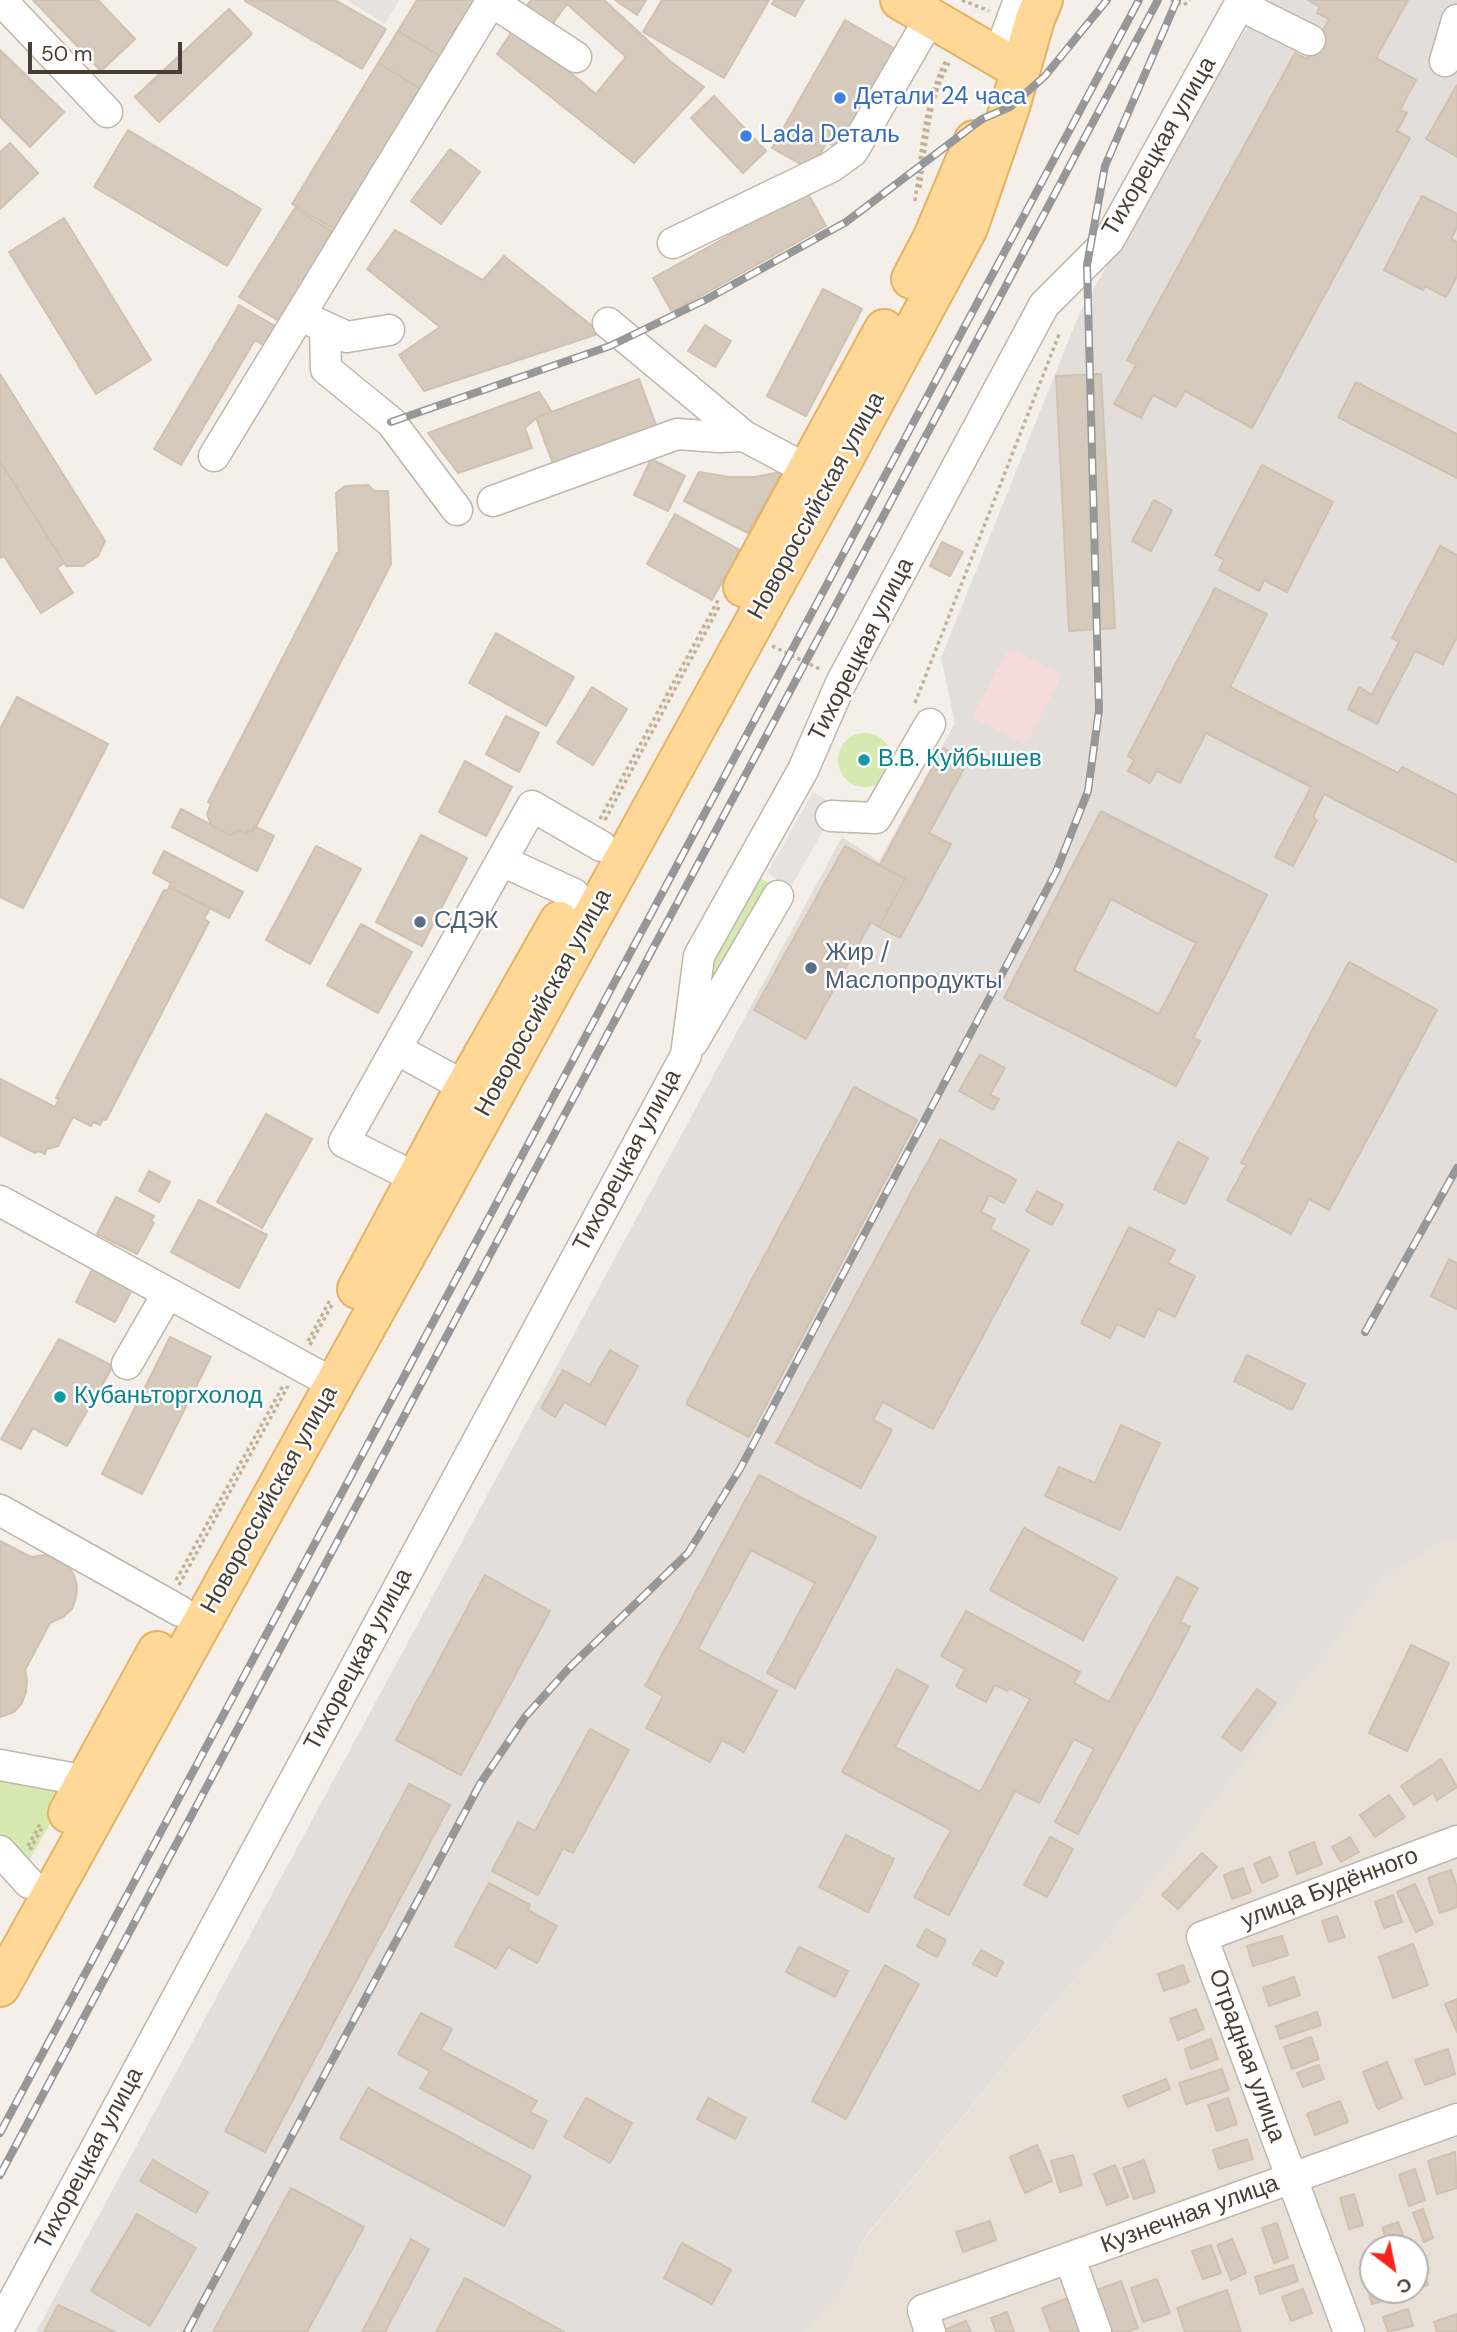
<!DOCTYPE html>
<html>
<head>
<meta charset="utf-8">
<style>
  body { margin:0 }
  #map { position:relative; width:1457px; height:2332px; overflow:hidden; background:#f4efe8; font-family:"DM Sans",sans-serif }
  canvas { display:block }
  .north { position:absolute; left:1359px; top:2234px; width:70px; height:70px; box-sizing:border-box; background:#fff; border:2px solid #b5b2af; border-radius:50%; rotate:148deg; font-size:19px; font-weight:700; line-height:28px; text-align:center; color:#473f36 }
  .north::after { content:''; display:block; margin:auto; width:24px; height:32px; background:#fd2216; clip-path:polygon(50% 0,100% 100%,50% 72%,0 100%) }
  .scale { position:absolute; left:28px; top:42px; width:154px; height:32px; box-sizing:border-box; border:4px solid #473f36; border-top:0; padding-left:9px; font-size:21px; line-height:24px; white-space:nowrap; color:#473f36; -webkit-text-stroke:5px #fff; paint-order:stroke }
</style>
</head>
<body>
<div id="map">
<canvas width="1457" height="2332"></canvas>
<div class="north">С</div>
<div class="scale">50 m</div>
</div>
<script>
const context = document.querySelector('canvas').getContext('2d');
context.lineJoin = 'round';
function fillPath(path, color) { context.fillStyle = color; context.fill(path, 'evenodd'); }
function trace(path, color, width, dash) { context.strokeStyle = color; context.lineWidth = width; context.lineCap = dash ? 'butt' : 'round'; context.setLineDash(dash || []); context.stroke(path); }
function label(font, color, halo, rows, align = 'center') {
  context.font = font + ' "DM Sans",sans-serif'; context.lineWidth = 5; context.setLineDash([]); context.textBaseline = 'middle'; context.strokeStyle = halo; context.fillStyle = color; for (const [text, x, y, turn = 0] of rows) {
    context.save(); context.translate(x, y); context.rotate((+turn || 0) * Math.PI / 180); context.textAlign = isNaN(turn) ? turn : align; if (halo) context.strokeText(text, 0, 0); context.fillText(text, 0, 0); context.restore();
  }
}
fillPath(new Path2D(`
  M1444,1540l13,1v791h-652l42,-47 15,-43 296,-365 225,-298zM1373,2248h42v42h-42z`), '#e8e0d6');
fillPath(new Path2D(`
  M1263,0h194v1541l-13,-1 -61,39 -225,298 -296,364 -15,44 -42,47h-769l806,-1495 37,24 76,-138 -14,-65 139,-346z`), '#e3ded9');
fillPath(new Path2D(`
  M1009,648l53,27 -37,70 -53,-28z`), '#f5dcdb');
fillPath(new Path2D(`
  M838 760a27 27 0 1 1 54 0a27 27 0 1 1-54 0Z
  M757,876l15,9 -64,111 -1,-28z
  M0,1780l68,13 -41,71 -27,-30z`), '#d5e9b0');
fillPath(new Path2D(`
  M347,0h52l-14,24z
  M813,792l24,14 -46,81 -24,-14z`), '#e5e2e0');
const building = new Path2D(`
  M33,0h65l37,39 -34,32z
  M335,0l51,29 -24,40 -117,-68z
  M417,0h59l-26,62 -52,-31z
  M531,0h73l66,61 34,26 -70,76 -137,-109 18,-27 81,67 30,-37 -59,-53 -17,23 -26,-18z
  M615,0h31l-9,15z
  M662,0h107l-45,78 -81,-46z
  M774,0h30l-9,16 -23,-12z
  M1308,0h100l-32,58 40,22 -16,30 7,3 -10,18 13,7 -158,290 -67,-37 -9,16 -23,-12 -12,23 -27,-14 22,-39 -9,-5 168,-307 12,6 22,-40 -12,-6 3,-6z
  M229,9l23,25 -93,88 -24,-25z
  M845,20l59,34 -57,99 -20,-11 -16,28 -39,-22z
  M398,31l52,31 -19,33 -53,-32z
  M0,50l64,62 -34,35 -30,-30z
  M378,63l53,32 -86,141 -53,-32z
  M1457,85v72l-31,-18z
  M714,96l52,55 -23,22 -52,-55z
  M128,130l133,79 -34,57 -133,-79z
  M10,143l28,30 -38,36v-57z
  M450,149l30,23 -39,52 -30,-23z
  M807,192l19,34 -154,86 -19,-34z
  M1422,196l35,18v13l-6,12 6,3v34l-11,21 -21,-11 -2,4 -39,-20z
  M295,208l45,28 -56,88 -45,-27z
  M64,218l87,142 -55,34 -87,-142z
  M395,230l88,50 21,-24 97,77 -177,58 -25,-36 41,-28 -73,-58z
  M823,289l39,20 -56,107 -39,-20z
  M239,305l41,24 -12,19 -13,-8 -74,125 -27,-16z
  M705,325l26,16 -16,26 -27,-16z
  M0,374l105,167 -7,15 -15,10h-17l-66,-105z
  M1101,374l14,254 -46,3 -13,-255z
  M639,379l20,54 -103,39 -20,-54z
  M1356,382l101,52v44l-119,-61z
  M539,392l13,20 -16,6 -11,10 7,20 -74,25 -30,-40z
  M651,459l34,17 -17,35 -34,-16z
  M0,461l64,102 -7,5 16,25 -32,20 -37,-57 -4,2z
  M1262,465l71,37 -46,90 -23,-12 -5,11 -40,-21 5,-10 -9,-5z
  M699,472l30,5h25l28,-5 -34,61 -64,-32z
  M368,485l6,6h14l3,73 -135,263 -5,5 -3,-2 -2,4 -7,-4 -9,5 -19,-10 -4,-11 4,-10 -3,-2 129,-249 2,1 -3,-61 9,-7z
  M1154,500l18,10 -21,41 -19,-10z
  M675,514l65,36 -28,50 -65,-36z
  M942,542l21,10 -13,24 -20,-10z
  M1440,546l17,9v82l-14,27 -28,-13 -38,73 -29,-15 11,-22 13,8 27,-53 -7,-4z
  M1215,588l52,26 -37,73 168,86 4,-6 55,28v67l-133,-68 -11,23 4,3 -24,46 -18,-9 36,-70 -105,-54 -26,50 -23,-12 -7,12 -22,-12 6,-11 -6,-4z
  M496,633l78,44 -28,49 -77,-43z
  M592,687l35,22 -34,56 -36,-22z
  M17,697l91,47 -85,164 -23,-11v-168z
  M506,716l33,17 -20,39 -33,-18z
  M943,748l25,13 -39,72 22,11 -51,94 -21,-11 26,-48 -25,-14z
  M465,761l47,26 -26,49 -47,-24z
  M181,809l49,26 9,-5 7,4 2,-4 3,2 3,-6 20,10 -17,35 -85,-44z
  M1101,811l166,84 -74,143 7,3 -24,45 -172,-88zM1111,899l85,44 -37,71 -85,-44z
  M421,835l46,23 -45,88 -46,-24z
  M316,846l45,23 -51,95 -44,-24z
  M845,846l60,33 -26,48 -8,-5 -65,117 -52,-29z
  M164,851l79,41 -14,26 -60,-31 2,-4 -18,-10z
  M169,887l41,21 -6,11 5,3 -103,198 -3,-1 -3,6 -7,-3 -2,4 -18,-9 -15,29 -11,3 -2,5 -6,-3 -4,2 -35,-18v-56l55,28 4,-8 -3,-1 108,-208 3,1z
  M361,924l51,28 -34,61 -51,-28z
  M1349,962l88,48 -108,200 -20,-11 -18,35 -64,-34 19,-35 -5,-2z
  M980,1054l25,14 -15,27 9,4 -6,11 -34,-19z
  M854,1087l63,33 -168,317 -63,-33z
  M266,1114l46,25 -50,89 -45,-26z
  M940,1139l76,41 -12,23 -15,-8 -8,17 14,7 -5,10 39,21 -96,179 -50,-27 -10,18 19,10 -31,58 -85,-45z
  M1178,1142l30,16 -23,46 -31,-15z
  M149,1171l21,11 -11,20 -20,-11z
  M1037,1191l26,14 -11,20 -26,-14z
  M116,1197l38,19 -3,5 3,2 -17,31 -40,-20z
  M199,1200l68,35 -28,53 -68,-36z
  M1129,1227l46,23 -7,13 27,13 -20,41 -17,-8 -14,28 -27,-13 -7,14 -29,-15z
  M1449,1259l8,4v46l-26,-13z
  M93,1268l40,20 -18,34 -39,-20z
  M170,1337l41,20 -69,137 -40,-20z
  M59,1339l54,27 -46,80 -34,-18 -12,21 -20,-10z
  M610,1350l28,16 -33,59 -41,-23 -9,15 -14,-9 22,-38 27,15z
  M1247,1355l58,29 -13,26 -58,-29z
  M1121,1425l39,18 -40,87 -75,-34 14,-29 36,16z
  M759,1475l117,62 -81,151 -28,-15 48,-90 -64,-33 -53,99 79,42 -33,61 -22,-12 -12,22 -64,-34 17,-32 -18,-10z
  M1024,1528l93,50 -34,62 -93,-50z
  M0,1541l31,16 15,-2 12,3 9,7 7,10 3,11 -1,12 -4,11 -9,8 -13,6 -25,47 2,10 -1,12 -4,11 -8,9 -14,5z
  M485,1575l65,36 -89,164 -65,-35z
  M1177,1577l21,11 -18,34 10,5 -112,207 -23,-12 39,-73 -20,-10 -35,64 -24,-12 -66,124 -35,-18 37,-67 -109,-58 55,-103 31,17 -33,61 85,45 50,-93 -21,-11 -2,3 -12,-6 -9,17 -30,-16 9,-17 -24,-13 25,-45 114,61 -6,11 35,19z
  M1411,1645l38,18 -42,88 -38,-18z
  M1257,1689l19,14 -35,48 -19,-14z
  M590,1729l39,21 -56,103 -10,-5 -25,47 -46,-24 26,-49 17,9z
  M1441,1759l16,28 -20,13 -4,-7 -19,12 -13,-19z
  M409,1784l41,21 -185,347 -40,-21z
  M1389,1795l16,22 -30,20 -15,-22z
  M846,1835l48,24 -26,53 -49,-25z
  M1050,1837l23,12 -26,48 -23,-12z
  M1350,1837l9,15 -18,10 -9,-15z
  M1314,1842l8,22 -25,10 -8,-22z
  M1202,1853l15,14 -39,42 -16,-14z
  M1270,1857l8,19 -16,7 -8,-19z
  M1243,1868l8,24 -19,7 -8,-24z
  M1451,1870l6,17v20l-17,6 -12,-35z
  M489,1883l41,22 -2,5 29,16 -20,37 -29,-16 -12,21 -41,-22z
  M1415,1884l18,40 -17,8 -19,-40z
  M1393,1895l9,27 -18,6 -9,-26z
  M1337,1916l8,21 -16,5 -7,-21z
  M926,1929l20,11 -9,17 -20,-11z
  M1282,1936l6,19 -35,11 -6,-20z
  M1413,1944l15,41 -35,13 -14,-41z
  M799,1947l49,24 -13,26 -49,-25z
  M981,1950l22,12 -7,14 -23,-12z
  M885,1965l34,19 -73,135 -34,-18z
  M1183,1965l6,17 -25,9 -6,-17z
  M1294,1977l6,18 -31,11 -6,-18z
  M1457,1999v33l-12,-28z
  M1196,2009l8,20 -26,11 -8,-21z
  M1317,2012l4,13 -41,14 -4,-13z
  M421,2013l31,16 -11,21 96,51 -7,11 17,9 -14,28 -113,-61 10,-17 -32,-17z
  M1311,2037l8,22 -27,10 -8,-22z
  M1211,2039l7,20 -27,10 -6,-20z
  M1448,2049l7,25 -30,11 -10,-25z
  M1387,2062l15,36 -24,11 -15,-37z
  M1319,2065l5,14 -21,8 -6,-14z
  M1222,2069l7,21 -43,14 -7,-21z
  M1166,2079l4,10 -42,18 -5,-11z
  M368,2088l163,88 -27,50 -164,-88z
  M586,2098l46,25 -22,40 -46,-26z
  M708,2098l38,20 -11,21 -38,-20z
  M1228,2098l9,26 -20,7 -9,-26z
  M1340,2101l8,21 -33,13 -8,-21z
  M1247,2139l6,20 -34,10 -6,-19z
  M1037,2145l15,36 -27,12 -15,-36z
  M1455,2152l2,36 -20,6 -9,-33z
  M1073,2155l9,30 -22,7 -9,-31z
  M153,2160l55,32 -12,21 -56,-32z
  M1144,2160l11,32 -21,7 -11,-31z
  M1115,2165l13,32 -21,8 -13,-31z
  M1415,2169l10,31 -16,6 -10,-31z
  M291,2188l73,39 -57,105h-94z
  M1354,2194l9,31 -14,4 -9,-31z
  M1423,2209l10,29 -9,4 -11,-29z
  M137,2214l59,34 -46,78 -59,-35z
  M990,2221l6,19 -33,12 -7,-20z
  M1398,2222l10,26h-18l-8,-20z
  M1277,2223l11,35 -14,5 -12,-35z
  M411,2239l18,10 -44,83h-23z
  M1232,2239l14,34 -15,7 -14,-35z
  M682,2243l49,27 -19,34 -48,-26z
  M1211,2245l10,28 -18,6 -11,-28z
  M1293,2265l5,16 -38,13 -5,-17z
  M1423,2270l5,15 -13,4v-16z
  M465,2278l99,54h-128z
  M1157,2279l13,34 -27,9 -12,-34z
  M1121,2281l17,47 -11,4h-17l-16,-41z
  M1373,2285v5h25l1,6 -27,8 -5,-17z
  M1303,2289l9,24 -21,8 -9,-24z
  M1227,2290l14,42h-56l-8,-24z
  M1071,2297l13,35h-33l-9,-24z
  M58,2305l57,27h-71z
  M1408,2309l5,17 -25,6 -5,-15z
  M1007,2312l7,20h-18l-5,-14z
  M1457,2314v18h-20l-3,-10z
  M966,2321l5,11h-29v-1z`);
fillPath(building, '#d6cabd');
trace(building, '#d1c1b0', 2);
const minor = new Path2D(`
  M1,0l106,112
  M491,1l85,56
  M1240,5l70,35
  M998,57l21,-57
  M1445,61l12,-41
  M673,243l158,-76 22,-16 77,-133
  M310,320l37,17 42,-7
  M608,323l136,113 62,33
  M325,327l1,42 65,53 66,88
  M214,456l278,-456
  M493,501l184,-67 42,3 25,-1
  M831,816l45,2 54,-94
  M502,861l72,33
  M693,1042l85,-146
  M396,1049l-52,93 72,36
  M484,1097l-88,-48 136,-243 69,40
  M0,1201l334,183
  M127,1364l41,-71
  M0,1510l180,101
  M0,1765l71,13 14,4
  M0,1851l29,32
  M1070,2259l26,73
  M0,2326l686,-1271 13,-99 104,-186 38,-87 203,-378 65,-65 133,-240
  M930,2332l-7,-22 534,-191
  M1349,2332l-147,-395 255,-96`);
const major = new Path2D(`
  M900,0l120,70
  M911,279l22,-42 41,-97
  M743,587l141,-258
  M357,1289l108,-202 94,-166
  M68,1813l89,-162
  M0,1987l437,-788 397,-722 134,-249 42,-121 25,-88 8,-19`);
trace(minor, '#c0b6aa', 33);
trace(major, '#e5b264', 42);
trace(new Path2D(`
  M962,0l27,11
  M1171,0l13,5 6,-5
  M920,188c6,-43 8,-87 29,-125
  M915,201c7,-49 8,-99 32,-142
  M772,646l50,24
  M915,703l145,-371
  M600,819l118,-219
  M605,820l115,-215
  M308,1341l23,-43
  M310,1345l23,-42
  M176,1580l108,-196
  M179,1585l109,-199
  M28,1846l13,-24
  M30,1850l13,-24`), '#c2b09b', 3.5, [3.5, 3.5]);
trace(minor, '#fff', 30);
trace(major, '#ffd796', 38);
const rail = new Path2D(`
  M391,422l219,-76 97,-47 139,-77 136,-103 28,-12 35,-31 62,-76
  M1365,1332l92,-164
  M0,2133l1139,-2133
  M0,2175l1158,-2175
  M187,2332l293,-548 45,-67 44,-49 119,-115 52,-84 316,-597 32,-81 11,-81 -12,-445 18,-99 72,-166`);
trace(rail, '#979797', 8);
trace(rail, '#fff', 5, [16]);
for (const [x, y, r, color] of [
  [840,98,7,"#3f7fe0"],
  [746,136,7,"#3f7fe0"],
  [864,760,7,"#0f9aa8"],
  [420,922,7,"#5c6f8a"],
  [811,968,7,"#5c6f8a"],
  [60,1397,7,"#0f9aa8"]
]) { const dot = new Path2D(); dot.arc(x, y, r, 0, 2 * Math.PI); context.fillStyle = color; context.fill(dot); trace(dot, '#fff', 2.5); }
label('24px', '#366cbe', '#fff', [
  ["Детали 24 часа",854,98],
  ["Lada Dеталь",760,136]
], 'left');
label('24px', '#473f36', '#fff', [
  ["Тихорецкая улица",1160,147,-60],
  ["Новороссийская улица",817,506,-61],
  ["Тихорецкая улица",862,650,-63],
  ["Новороссийская улица",544,1003,-61],
  ["Тихорецкая улица",628,1161,-62],
  ["Новороссийская улица",270,1500,-61],
  ["Тихорецкая улица",359,1660,-62],
  ["улица Будённого",1330,1889,-21],
  ["Отрадная улица",1246,2056,70],
  ["Тихорецкая улица",90,2159,-62],
  ["Кузнечная улица",1190,2215,-20]
]);
label('24px', '#0d838f', '#fff', [
  ["В.В. Куйбышев",878,760],
  ["Кубаньторгхолод",74,1397]
], 'left');
label('24px', '#4e5e75', '#fff', [
  ["СДЭК",434,922],
  ["Жир /",825,954],
  ["Маслопродукты",825,982]
], 'left');
</script>
</body>
</html>
